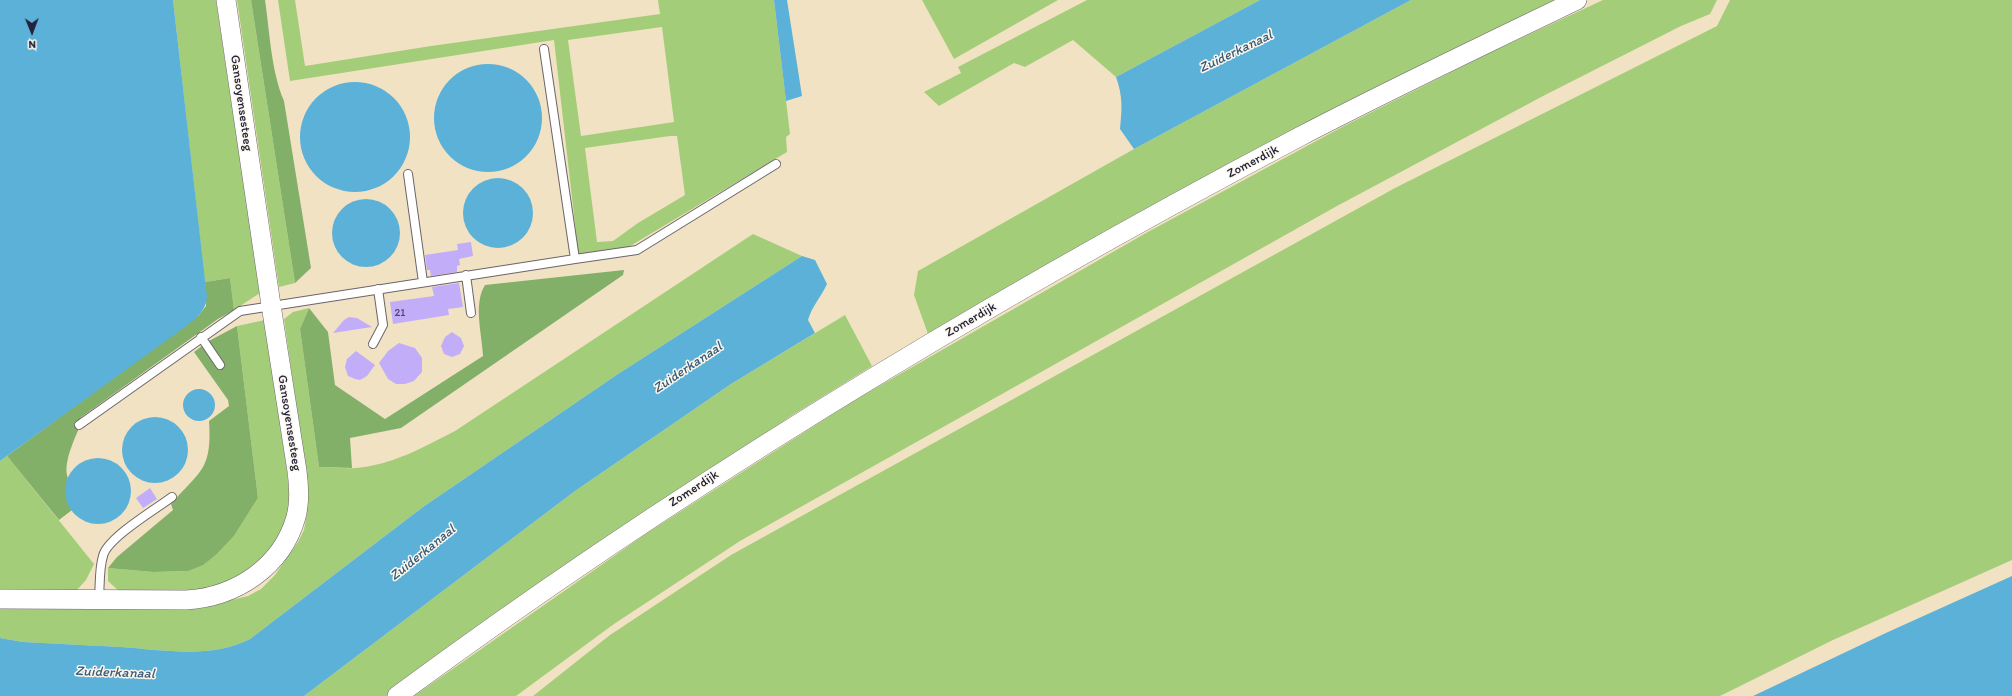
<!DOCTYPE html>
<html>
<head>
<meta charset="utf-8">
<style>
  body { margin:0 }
  #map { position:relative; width:2012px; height:696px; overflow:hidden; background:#f2e2c4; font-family:Itim,sans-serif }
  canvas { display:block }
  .north { position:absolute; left:12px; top:12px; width:40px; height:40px; -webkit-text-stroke:3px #fbf7ec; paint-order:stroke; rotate:179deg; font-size:11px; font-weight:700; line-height:16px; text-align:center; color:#22223b }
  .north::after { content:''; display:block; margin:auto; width:14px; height:18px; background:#22223b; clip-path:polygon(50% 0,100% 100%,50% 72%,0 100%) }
</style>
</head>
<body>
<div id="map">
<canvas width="2012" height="696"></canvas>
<div class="north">N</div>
</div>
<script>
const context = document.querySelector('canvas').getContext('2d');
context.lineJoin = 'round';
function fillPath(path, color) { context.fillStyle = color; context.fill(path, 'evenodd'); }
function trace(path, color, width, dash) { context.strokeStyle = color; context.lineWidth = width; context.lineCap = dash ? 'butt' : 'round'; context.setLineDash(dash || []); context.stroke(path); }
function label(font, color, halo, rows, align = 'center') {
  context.font = font + ' Itim,sans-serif'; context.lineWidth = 3; context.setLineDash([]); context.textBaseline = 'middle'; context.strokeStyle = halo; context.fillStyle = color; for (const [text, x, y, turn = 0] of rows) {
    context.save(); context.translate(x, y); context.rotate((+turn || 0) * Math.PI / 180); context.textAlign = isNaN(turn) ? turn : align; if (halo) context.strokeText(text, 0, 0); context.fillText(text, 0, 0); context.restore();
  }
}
fillPath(new Path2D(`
  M173,0h43c14,98 30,195 44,293l-26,17 -4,-32 -25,4z
  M237,0h14l44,283 -16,4z
  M278,0h17l10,66 126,-20 229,-32 -2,-14h116l16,134 -4,3 1,15 -175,105 -33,2 -25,-219 -264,41zM662,27l12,95 -93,14 -13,-96zM670,136h7l8,59 -47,28 -25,18 -16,1 -12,-94z
  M922,0h136l-104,59z
  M1087,0h173l-144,77 -43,-37 -48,27 -11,-4 -75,43 -15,-14 37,-19 -3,-6z
  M1411,0h145l-399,207 -229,127 -14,-39 4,-24 216,-122z
  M1603,0h114l-7,14 -29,12 -136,69 -208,111 -597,335 -126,83 -98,72h-102l233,-163 206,-132 293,-168 196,-106 143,-72z
  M1730,0h282v560l-179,80 -113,56h-1187l77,-61 121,-80 664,-367 322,-162z
  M753,234l49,22 -184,118 -195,133 -173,132c-38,20 -87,11 -129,8 -33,-2 -66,-3 -98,-5l-23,-4v-34l202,3 46,-11 13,-7 14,-14 23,-33 6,-12 3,-17v-33l-23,-161 9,-7 16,-4 -9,21 19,138c12,0 25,2 37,1 36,-3 68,-21 99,-37z
  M845,315l27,51 -81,50 -404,280h-83l271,-205 156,-107z
  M265,320l22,151 3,30 -2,19 -10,18 -21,27 -10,8 -35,14 -22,4 -69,2 -13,-12v-13l45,4 35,-1 30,-18 16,-17 24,-38 -21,-172z
  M7,456l87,108 -8,16 -10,11 -76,-1v-129z`), '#a4cd79');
fillPath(new Path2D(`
  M251,0h14c5,34 6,70 19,101l27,167 -16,15z
  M624,270l-1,5 -222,153 -51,10 2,30 -33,-1 -19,-138 9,-21 19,24 7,53 50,34 98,-63c-1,-22 -10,-52 2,-71z
  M230,278l4,32 -16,9 -138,99 2,4c-6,13 -20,42 -14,56 -3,10 -1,23 4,32l-13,10 -52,-64 192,-141 7,-9 -1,-24z
  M237,326l21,172 -24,38 -16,17 -15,12 -15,6 -35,1 -45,-4 9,-11 56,-47 -2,-6c30,-34 41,-34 38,-83l20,-15 -1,-6 -34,-48 13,-10z`), '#83b069');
fillPath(new Path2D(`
  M0,0h173l34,297c-1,14 -11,21 -22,30l-185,134z
  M774,0h13l15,96 -16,5z
  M1260,0h151l-277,149 -14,-20c2,-21 3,-32 -4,-52z
  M434 118a54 54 0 1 1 108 0a54 54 0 1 1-108 0Z
  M300 137a55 55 0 1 1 110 0a55 55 0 1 1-110 0Z
  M463 213a35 35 0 1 1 70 0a35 35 0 1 1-70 0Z
  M332 233a34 34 0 1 1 68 0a34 34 0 1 1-68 0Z
  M802,256l13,4 12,24c-6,13 -15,22 -19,36l7,13 -84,51 -156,107 -271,205h-304v-58l23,4c32,2 65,3 98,5 42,3 91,12 129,-8l173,-132 195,-133z
  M183 405a16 16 0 1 1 32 0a16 16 0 1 1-32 0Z
  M122 450a33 33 0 1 1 66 0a33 33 0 1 1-66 0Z
  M65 491a33 33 0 1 1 66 0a33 33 0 1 1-66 0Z
  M2012,576v120h-259l135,-64z`), '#5cb1d8');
fillPath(new Path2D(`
  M471,242l2,14 -14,3 1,6 -3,1v6l-26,4 -1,-6h-3l-2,-15 33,-5 -1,-6z
  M459,283l4,24 -15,2 1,6 -56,9 -3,-22 44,-6 -2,-9z
  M349,317l8,1 15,9 -39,6 11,-13z
  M452,332l9,6 3,8 -4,8 -8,3 -8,-3 -3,-8 4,-9z
  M399,343l16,5 7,10v14l-8,9 -9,3h-9l-8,-5 -9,-16 9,-12z
  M356,351l19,14 -8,11 -7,4 -5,-1 -7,-3 -3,-9 2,-8z
  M150,488l7,11 -14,9 -7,-10z`), '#c2adf8');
const service = new Path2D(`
  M408,174l15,108
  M575,259l62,-9 139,-86
  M466,275l5,38
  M201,337l19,28
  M373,344l10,-19 -5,-36
  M79,425l161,-114 335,-52 -31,-210
  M99,599c1,-14 0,-30 4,-43 4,-18 53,-47 69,-59`);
const tertiary = new Path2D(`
  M0,599l186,1c50,-3 96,-33 110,-83 4,-15 3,-31 1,-46l-26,-166 -45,-305
  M397,696c285,-211 589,-394 902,-559 92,-48 185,-92 278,-137`);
trace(service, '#6b656b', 10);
trace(tertiary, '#6b656b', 20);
trace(service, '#fff', 8);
trace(tertiary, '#fff', 19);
label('11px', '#4a456a', null, [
  ["21",400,313]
]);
label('13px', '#22223b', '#fbf7ec', [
  ["Gansoyensesteeg",241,103,82],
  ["Zomerdijk",1253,162,-28],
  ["Zomerdijk",971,320,-30],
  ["Gansoyensesteeg",289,423,81],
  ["Zomerdijk",694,489,-33]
]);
label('italic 14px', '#395b7a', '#fbf7ec', [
  ["Zuiderkanaal",1236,52,-26],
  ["Zuiderkanaal",688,368,-34],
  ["Zuiderkanaal",423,553,-39],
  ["Zuiderkanaal",115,673,2]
]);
</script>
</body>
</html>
